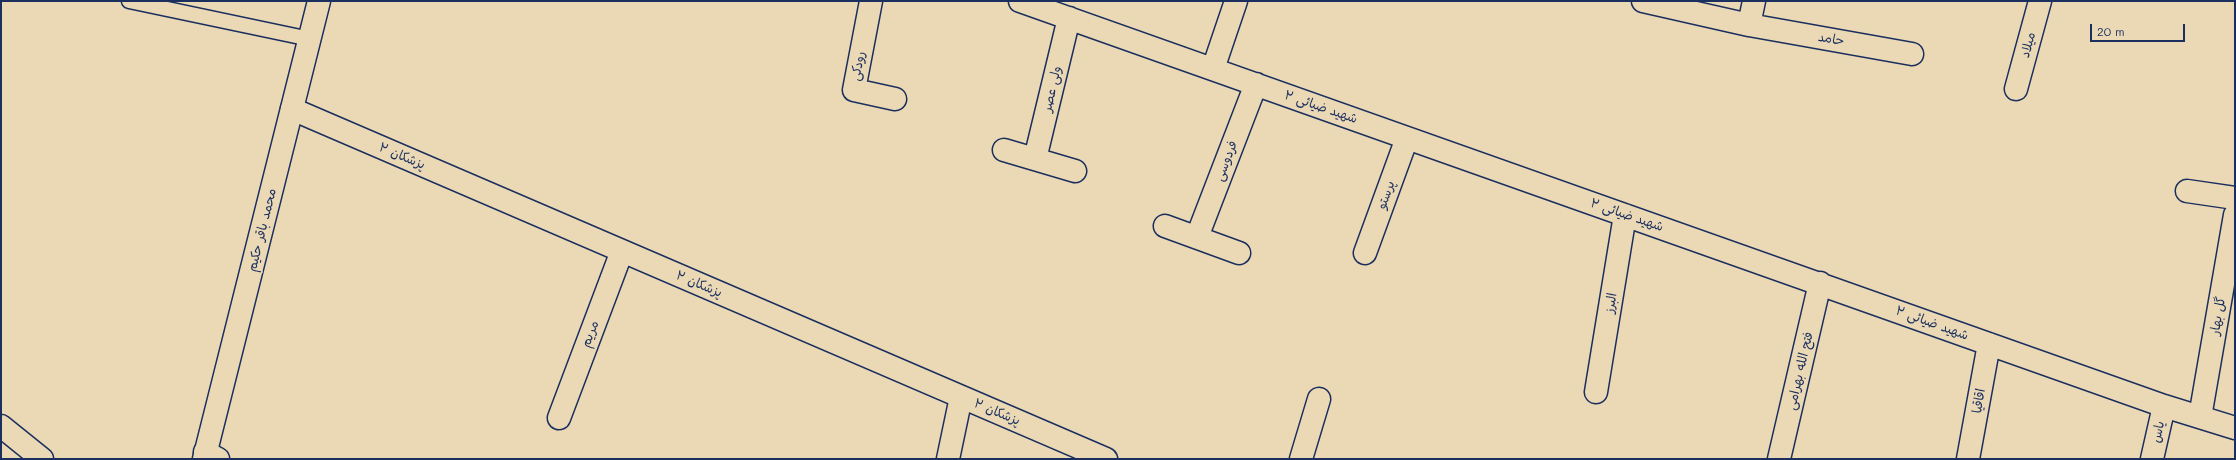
<!DOCTYPE html>
<html>
<head>
<meta charset="utf-8">
<style>
  body { margin:0 }
  #map { position:relative; width:2236px; height:460px; overflow:hidden; background:#ebd9b6; font-family:Mali,sans-serif }
  canvas { display:block }
  .frame { position:absolute; inset:0; border:2px solid #1b2f5e; pointer-events:none }
  .scale { position:absolute; left:2090px; top:24px; width:95px; height:18px; box-sizing:border-box; border:2px solid #1b2f5e; border-top:0; padding-left:5px; font-size:12px; line-height:14px; white-space:nowrap; color:#1b2f5e; -webkit-text-stroke:3px #ebd9b6; paint-order:stroke }
</style>
</head>
<body>
<div id="map">
<canvas width="2236" height="460"></canvas>
<div class="frame"></div>
<div class="scale">20 m</div>
</div>
<script>
const context = document.querySelector('canvas').getContext('2d');
context.lineJoin = 'round';
function trace(path, color, width, dash) { context.strokeStyle = color; context.lineWidth = width; context.lineCap = dash ? 'butt' : 'round'; context.setLineDash(dash || []); context.stroke(path); }
function label(font, color, halo, rows, align = 'center') {
  context.font = font + ' Mali,"Playpen Sans Arabic",sans-serif'; context.lineWidth = 3; context.setLineDash([]); context.textBaseline = 'middle'; context.strokeStyle = halo; context.fillStyle = color; for (const [text, x, y, turn = 0] of rows) {
    context.save(); context.translate(x, y); context.rotate((+turn || 0) * Math.PI / 180); context.textAlign = isNaN(turn) ? turn : align; if (halo) context.strokeText(text, 0, 0); context.fillText(text, 0, 0); context.restore();
  }
}
const service = new Path2D(`
  M129,1l181,38`);
const minor = new Path2D(`
  M871,1l-17,89 41,9
  M1020,1l1144,405 71,22
  M1643,1l106,24 163,29
  M1749,25l5,-24
  M1213,69l23,-68
  M2016,89l24,-88
  M292,109l814,350
  M1004,150l71,21
  M1035,159l34,-141
  M2187,191l48,7
  M1165,226l74,27
  M1197,237l59,-153
  M1365,253l42,-115
  M1596,392l29,-177
  M2200,417l35,-202
  M559,418l63,-167
  M205,452l13,7
  M948,459l13,-62
  M1301,459l18,-60
  M1779,459l41,-176
  M1968,459l21,-115
  M2152,459l12,-53`);
const tertiary = new Path2D(`
  M204,459l115,-458`);
const secondary = new Path2D(`
  M1,426l41,33`);
trace(service, '#1b2f5e', 17);
trace(minor, '#1b2f5e', 25);
trace(tertiary, '#1b2f5e', 25);
trace(secondary, '#1b2f5e', 25);
trace(service, '#ebd9b6', 14);
trace(minor, '#ebd9b6', 22);
trace(tertiary, '#ebd9b6', 22);
trace(secondary, '#ebd9b6', 22);
label('13px', '#1b2f5e', '#ebd9b6', [
  ["حامد",1831,39,10],
  ["میلاد",2028,45,-75],
  ["رودکی",858,66,-79],
  ["ولی عصر",1052,89,-77],
  ["شهید ضیائی ۲",1321,107,19],
  ["پزشکان ۲",402,156,23],
  ["فردوسی",1226,161,-69],
  ["پرستو",1386,195,-70],
  ["شهید ضیائی ۲",1627,215,19],
  ["محمد باقر حکیم",262,230,-76],
  ["پزشکان ۲",699,284,23],
  ["البرز",1611,303,-81],
  ["گل بهار",2218,316,-80],
  ["شهید ضیائی ۲",1932,323,20],
  ["مریم",590,334,-69],
  ["فتح الله بهرامی",1800,371,-77],
  ["اقاقیا",1979,401,-80],
  ["پزشکان ۲",997,412,23],
  ["یاس",2158,432,-78]
]);
</script>
</body>
</html>
